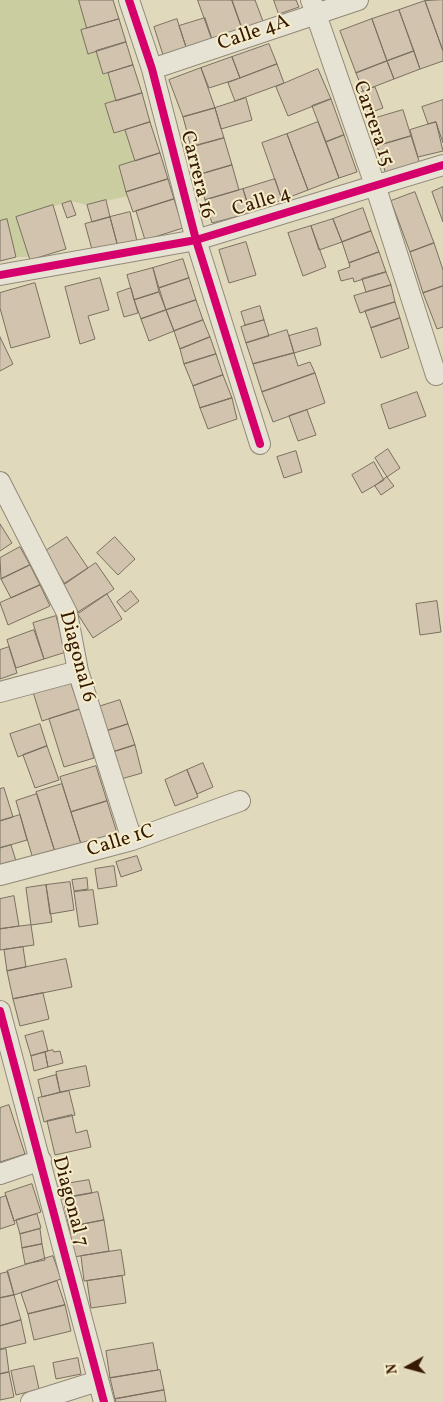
<!DOCTYPE html>
<html>
<head>
<meta charset="utf-8">
<style>
  body { margin:0 }
  #map { position:relative; width:443px; height:1402px; overflow:hidden; background:#e1d9bc; font-family:Vollkorn,serif }
  canvas { display:block }
  .north { position:absolute; left:383px; top:1342px; width:50px; height:50px; -webkit-text-stroke:4px #f5ecca; paint-order:stroke; rotate:263deg; font-size:14px; font-weight:700; line-height:20px; text-align:center; color:#361903 }
  .north::after { content:''; display:block; margin:auto; width:18px; height:22px; background:#361903; clip-path:polygon(50% 0,100% 100%,50% 72%,0 100%) }
</style>
</head>
<body>
<div id="map">
<canvas width="443" height="1402"></canvas>
<div class="north">N</div>
</div>
<script>
const context = document.querySelector('canvas').getContext('2d');
context.lineJoin = 'round';
function fillPath(path, color) { context.fillStyle = color; context.fill(path, 'evenodd'); }
function trace(path, color, width, dash) { context.strokeStyle = color; context.lineWidth = width; context.lineCap = dash ? 'butt' : 'round'; context.setLineDash(dash || []); context.stroke(path); }
function label(font, color, halo, rows, align = 'center') {
  context.font = font + ' Vollkorn,serif'; context.lineWidth = 4; context.setLineDash([]); context.textBaseline = 'middle'; context.strokeStyle = halo; context.fillStyle = color; for (const [text, x, y, turn = 0] of rows) {
    context.save(); context.translate(x, y); context.rotate((+turn || 0) * Math.PI / 180); context.textAlign = isNaN(turn) ? turn : align; if (halo) context.strokeText(text, 0, 0); context.fillText(text, 0, 0); context.restore();
  }
}
fillPath(new Path2D(`
  M0,0h79l24,74 5,-1 8,28 -2,32 11,-3 10,31 -16,5 9,30 -41,9 -16,-4 -54,16 12,40h-13l-9,-37 -7,1z`), '#cacda0');
const building = new Path2D(`
  M79,0h34l6,19 -32,9z
  M198,0h34l11,31 -30,11z
  M232,0h23l9,24 -21,7z
  M274,0h22l3,7 -20,7z
  M443,0v51l-18,-50z
  M425,1l18,50v10l-23,8 -21,-59z
  M399,10l15,41 -27,10 -15,-42z
  M205,18l8,24 -26,8 -8,-24z
  M119,19l7,23 -38,12 -7,-24z
  M177,19l10,31 -23,8 -10,-31z
  M372,19l15,42 -31,12 -16,-42z
  M126,42l7,23 -30,9 -7,-23z
  M269,44l8,20 -37,14 -8,-21z
  M414,51l6,18 -26,10 -7,-18z
  M232,57l8,21 -31,10 -8,-20z
  M387,61l7,18 -31,12 -7,-18z
  M277,64l7,19 -49,18 -7,-18z
  M133,65l9,28 -26,8 -8,-28z
  M201,68l14,40 -32,9 -14,-37z
  M318,69l13,30 -43,17 -12,-29z
  M375,87l8,21 -17,6 -7,-21z
  M142,93l8,29 -36,11 -9,-29z
  M246,98l6,22 -31,9 -6,-21z
  M331,99l13,36 -18,7 -14,-36z
  M443,100v43l-7,-21 -8,2 -6,-17z
  M215,108l9,30 -33,9 -8,-30z
  M403,110l8,26 -34,10 -8,-26z
  M150,122l10,31 -25,8 -10,-31z
  M318,122l21,56 -31,12 -21,-56z
  M436,122l7,29 -25,6 -8,-27z
  M287,134l21,56 -26,10 -20,-57z
  M344,135l13,37 -18,6 -13,-36z
  M411,136l9,28 -34,10 -9,-28z
  M224,138l8,27 -34,10 -7,-28z
  M160,153l8,26 -42,13 -7,-26z
  M232,165l7,25 -34,10 -7,-25z
  M168,179l6,20 -41,13 -7,-20z
  M275,179l7,21 -32,10 -7,-21z
  M443,187v35l-11,-30z
  M243,189l7,24 -38,10 -7,-23z
  M415,192l19,51 -24,9 -19,-51z
  M174,199l9,29 -38,12 -9,-29z
  M106,200l4,17 -18,5 -5,-17z
  M71,201l5,14 -9,3 -5,-14z
  M53,205l13,44 -36,11 -14,-43z
  M363,208l8,23 -29,11 -9,-23z
  M130,212l7,29 -19,6 -8,-30z
  M110,217l8,30 -25,6 -8,-29z
  M7,219l9,38 -16,4v-40z
  M333,219l9,23 -23,8 -8,-24z
  M311,226l15,41 -23,9 -15,-43z
  M371,231l8,21 -30,11 -7,-21z
  M246,242l10,33 -27,8 -10,-33z
  M434,243l9,27v16l-20,7 -13,-41z
  M379,252l7,20 -32,10 -1,-4 -12,3 -3,-10 12,-4 -1,-4z
  M183,259l6,19 -30,10 -6,-20z
  M153,268l6,24 -25,8 -7,-25z
  M386,272l5,13 -25,7 -4,-13z
  M100,278l9,32 -21,6 7,23 -15,5 -15,-57z
  M189,278l7,22 -30,10 -7,-22z
  M35,283l15,54 -39,11 -11,-40v-15z
  M391,285l4,17 -35,11 -6,-17z
  M443,286v41l-6,2 -14,-36z
  M131,288l7,25 -14,4 -7,-24z
  M159,292l7,18 -25,9 -7,-19z
  M196,300l7,20 -29,11 -8,-21z
  M395,302l5,16 -29,10 -6,-17z
  M260,306l4,14 -19,5 -4,-13z
  M166,310l8,21 -25,10 -8,-22z
  M400,318l9,30 -28,10 -10,-30z
  M203,320l7,17 -30,12 -6,-18z
  M264,320l5,16 -23,7 -5,-16z
  M317,328l4,17 -27,8 -5,-17z
  M287,330l7,23 -41,11 -7,-21z
  M0,337l13,27 -13,7z
  M210,337l6,17 -32,10 -4,-15z
  M294,353l4,13 12,-4 5,11 -53,19 -9,-28z
  M216,354l7,21 -30,11 -9,-22z
  M315,373l10,30 -52,19 -11,-30z
  M223,375l9,23 -32,10 -7,-22z
  M417,392l9,24 -37,13 -8,-24z
  M232,398l5,21 -29,10 -8,-21z
  M307,410l9,25 -18,6 -9,-25z
  M388,449l12,19 -13,9 -12,-19z
  M296,451l6,21 -18,6 -7,-21z
  M374,462l10,18 -22,13 -10,-18z
  M387,477l7,9 -13,9 -6,-9z
  M0,524l12,19 -12,8z
  M67,537l21,31 -23,16 -21,-32z
  M115,537l20,22 -17,16 -21,-22z
  M20,547l10,18 -29,14 -1,-21z
  M96,563l18,26 -35,24 -18,-27z
  M30,565l10,20 -29,13 -10,-19z
  M40,585l10,21 -42,19 -8,-22z
  M131,591l8,10 -14,11 -8,-10z
  M107,594l15,25 -29,19 -16,-25z
  M437,601l4,31 -21,3 -4,-31z
  M56,616l10,36 -22,7 -11,-36z
  M34,630l10,29 -28,9 -9,-28z
  M9,647l8,26 -17,6v-29z
  M70,681l10,28 -38,12 -9,-29z
  M120,700l8,24 -22,7 -8,-24z
  M80,709l14,49 -30,9 -15,-48z
  M40,724l7,22 -29,11 -8,-23z
  M128,724l7,21 -22,7 -7,-21z
  M135,745l7,28 -21,6 -8,-27z
  M47,746l12,34 -24,8 -12,-33z
  M203,763l10,24 -16,7 -10,-24z
  M96,766l11,35 -36,11 -11,-35z
  M187,770l11,27 -23,9 -10,-26z
  M62,784l19,60 -26,8 -19,-60z
  M4,788l9,29 -13,4v-32z
  M37,794l18,58 -22,7 -17,-58z
  M107,801l10,32 -36,11 -10,-32z
  M20,815l7,25 -27,8v-27z
  M11,845l6,19 -17,5v-21z
  M137,856l5,14 -21,7 -5,-15z
  M114,866l3,20 -19,3 -3,-20z
  M87,878l1,11 -14,2 -2,-11z
  M70,882l4,28 -24,4 -4,-29z
  M46,885l6,37 -21,3 -5,-37z
  M93,890l5,34 -19,3 -5,-35z
  M14,896l5,30 -19,3v-30z
  M31,925l3,20 -34,5v-21z
  M23,947l3,20 -19,4 -3,-21z
  M66,959l6,28 -59,12 -6,-28z
  M43,993l6,26 -29,7 -7,-27z
  M43,1031l5,20 -17,5 -6,-20z
  M53,1050l1,2 6,-1 3,12 -15,4 -3,-15z
  M45,1052l3,15 -14,4 -3,-15z
  M86,1066l4,20 -30,6 -4,-20z
  M56,1075l4,17 -18,5 -4,-17z
  M69,1091l6,24 -31,7 -6,-24z
  M9,1105l16,49 -25,8v-54z
  M72,1115l4,18 11,-3 4,17 -36,8 -8,-34z
  M89,1180l3,13 -31,6 -2,-14z
  M32,1184l9,28 -27,9 -9,-28z
  M98,1192l6,28 -35,7 -6,-29z
  M6,1196l9,28 -15,5v-31z
  M37,1214l4,14 -21,6 -4,-14z
  M104,1220l5,31 -35,6 -5,-30z
  M40,1229l2,15 -20,4 -2,-14z
  M42,1244l3,16 -20,4 -3,-16z
  M121,1250l4,25 -41,6 -3,-25z
  M53,1256l8,23 -47,16 -7,-24z
  M8,1272l6,23 -14,3v-24z
  M122,1276l4,27 -35,5 -4,-27z
  M57,1281l8,24 -37,9 -7,-21z
  M14,1295l7,25 -21,6v-28z
  M65,1305l6,26 -37,9 -6,-26z
  M21,1320l5,23 -26,6v-23z
  M153,1343l5,27 -48,8 -4,-27z
  M6,1349l3,23 -9,2v-24z
  M78,1358l3,16 -25,5 -3,-16z
  M34,1366l5,23 -23,6 -5,-24z
  M160,1370l4,20 -49,9 -5,-21z
  M9,1372l5,25 -14,3v-26z
  M164,1390l2,12h-50l-1,-3z`);
fillPath(building, '#d1c3ae');
trace(building, '#7a7060', 1);
const minor = new Path2D(`
  M129,0l23,69 44,171 64,204
  M311,0l64,185 61,190
  M152,69l206,-69
  M0,275l196,-35 247,-75
  M0,482l67,131 11,58 54,169
  M0,692l78,-21
  M0,875l132,-35 108,-39
  M0,1011l104,391
  M0,1174l41,-14
  M31,1402l67,-21`);
trace(minor, '#928a78', 22);
trace(minor, '#e6e2d4', 20);
trace(new Path2D(`
  M129,0l23,69 44,171 64,204
  M0,275l196,-35 247,-75
  M0,1011l104,391`), '#d6006c', 8);
label('20px', '#361903', '#f5ecca', [
  ["Calle 4A",254,34,-19],
  ["Carrera 15",372,124,71],
  ["Carrera 16",196,175,76],
  ["Calle 4",262,203,-17],
  ["Diagonal 6",76,657,75],
  ["Calle 1C",121,842,-17],
  ["Diagonal 7",69,1202,75]
]);
</script>
</body>
</html>
